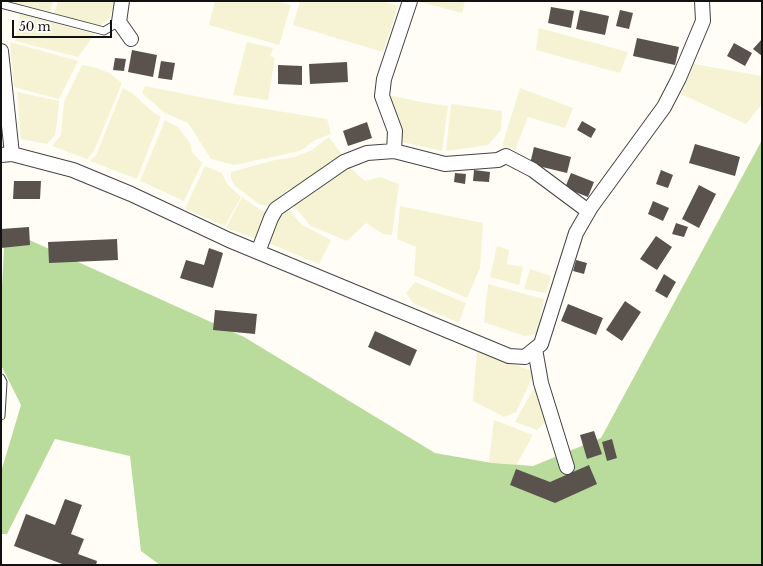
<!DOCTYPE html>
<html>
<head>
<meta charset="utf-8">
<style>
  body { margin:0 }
  #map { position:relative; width:763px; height:566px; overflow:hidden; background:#fffdf5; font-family:"Libre Baskerville",serif }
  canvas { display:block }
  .frame { position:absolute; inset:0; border:2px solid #111; pointer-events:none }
  .scale { position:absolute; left:12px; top:20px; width:100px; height:18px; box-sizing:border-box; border:2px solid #111; border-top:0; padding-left:5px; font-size:12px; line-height:14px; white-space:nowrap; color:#111; -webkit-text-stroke:3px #fff; paint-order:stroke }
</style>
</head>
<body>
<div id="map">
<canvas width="763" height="566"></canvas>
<div class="frame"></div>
<div class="scale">50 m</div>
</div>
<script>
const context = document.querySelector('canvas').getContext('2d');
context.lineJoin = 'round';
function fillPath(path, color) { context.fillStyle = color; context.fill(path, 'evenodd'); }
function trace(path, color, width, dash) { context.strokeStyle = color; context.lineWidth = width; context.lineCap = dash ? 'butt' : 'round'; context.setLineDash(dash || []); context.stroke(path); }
fillPath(new Path2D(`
  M9,1h44l-3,11z
  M58,1h56l-1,7 -4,10 -9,8 -46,-12z
  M215,1h61l15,4 -12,40 -70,-20z
  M300,1h83l15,5 -15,46 -90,-27z
  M416,1h49l-3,12z
  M20,14h1l74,20 -17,23 -63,-16z
  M539,28l89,24 -8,21 -84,-23z
  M10,42l68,19 -19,38 -45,-12z
  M247,42l26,6 -3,8 5,2 -7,42 -35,-5z
  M694,64l68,12v28l-16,20 -65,-30z
  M82,65l15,3 12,5 13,10 -28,68 -7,8 -35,-13 9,-11 3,-33z
  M145,86l90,18 92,15 4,15 -16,6 -15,11 -66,14 -23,-6 -23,-36 -23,-10 -23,-20z
  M123,88l9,5 21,19 8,5 -24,62 -47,-18 6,-6z
  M520,88l53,20 -8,20 -37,-11 -13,33 -13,-4z
  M17,92l42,9 -2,22 -2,12 -8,9 -26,-5z
  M389,95l32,7 27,4 -6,45 -44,-10 -8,-34z
  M451,104l51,7 -1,19 -13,15 -42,6z
  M165,120l13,7 12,16 2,9 10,11 -18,38 -44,-20z
  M329,137l13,18 -47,33 -7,1 -19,17 -10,-2 -24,-18 -4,-7v-7l44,-12 20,-3 17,-7z
  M205,166l17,7 5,11 14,13 -16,29 -40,-17z
  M348,166l17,15 15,-4 19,7 -7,51 -9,-1 -17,-11 -19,18 -36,-15 -19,-22z
  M242,197l17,12 9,3 -11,27 -31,-11z
  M400,206l83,17 -3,45 -13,30 -53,-23 2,-28 -19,-8z
  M288,209l14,16 29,15 -12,24 -53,-22 8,-22z
  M497,246l12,4 -2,14 16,3 -4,18 -29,-8z
  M530,269l21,7 -5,17 -22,-4z
  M415,282l51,21 -7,20 -46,-20 -7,-10z
  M488,284l56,15 -7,35 -13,2 -40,-14z
  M477,351l58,21 -19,40 -12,5 -31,-16z
  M536,384l13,35 -12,11 -22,-8z
  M494,420l39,15 -20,36 -25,-2z`), '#f6f3d4');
fillPath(new Path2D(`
  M762,140v425h-602l-19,-14 -11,-95 -75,-17 -48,95h-6v-62l20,-67 -20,-40v-59l4,-77 239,108 191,116 57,10 41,3 68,-28z`), '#b9dc9c');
fillPath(new Path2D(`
  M551,7l23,4 -3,17 -23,-5z
  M580,10l29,6 -4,19 -29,-6z
  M620,10l13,3 -4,16 -13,-3z
  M637,38l42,9 -4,18 -42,-9z
  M762,39v17l-9,-7z
  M734,43l18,10 -7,13 -18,-10z
  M132,50l25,5 -4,22 -25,-5z
  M115,58l11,1 -2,12 -11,-1z
  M161,61l14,2 -3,17 -14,-2z
  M347,62l1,20 -38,2 -1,-20z
  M278,65l24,1v19l-24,-1z
  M582,121l14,8 -5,9 -14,-8z
  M367,122l5,16 -24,8 -5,-15z
  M695,144l45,13 -5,19 -46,-13z
  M534,147l37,10 -4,16 -37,-9z
  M474,170l16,2 -1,10 -16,-1z
  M661,170l12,5 -5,13 -12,-4z
  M455,173l11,1 -1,10 -11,-2z
  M571,173l23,9 -6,15 -23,-9z
  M14,181h27l-1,18h-27z
  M699,185l17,9 -17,34 -17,-9z
  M653,201l16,7 -6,13 -15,-7z
  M676,223l12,4 -4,10 -12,-3z
  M29,227l1,18 -29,3v-19z
  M656,236l16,11 -15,23 -17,-11z
  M117,239l1,21 -69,3 -1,-21z
  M209,248l14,5 -10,35 -33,-10 6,-18 18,5z
  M576,260l11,3 -3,11 -11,-3z
  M664,274l12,8 -9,16 -12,-7z
  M625,301l16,11 -19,29 -16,-11z
  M568,304l35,14 -7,17 -35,-14z
  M215,310l42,4 -2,20 -42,-4z
  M375,331l42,19 -7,16 -42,-19z
  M594,431l8,23 -15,5 -7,-24z
  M612,439l5,19 -10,3 -5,-19z
  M589,465l8,19 -42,19 -45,-18 6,-16 34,13z
  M65,499l17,6 -11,29 13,5 -6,15 19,7 -1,4h-31l-51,-19 12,-32 29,11z`), '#5a524d');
const lane = new Path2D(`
  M1,4l103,27 15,-9
  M1,378l2,4 -2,34`);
const street = new Path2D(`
  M122,1l-3,21 12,17
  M1,51l11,103
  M394,151l1,-20 -13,-35 2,-17 26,-78
  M1,155l11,-1 61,16 58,24 98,46 280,116 16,1 16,-13 35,-111 15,-26 73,-100 15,-29 24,-57 -1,-20
  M258,252l13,-34 5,-9 68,-47 23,-9 27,-2 51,13 53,-4 8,-4 27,14 55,41
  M535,349l6,34 26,84`);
trace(lane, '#444', 9);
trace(street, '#444', 16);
trace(lane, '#fff', 7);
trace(street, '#fff', 14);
</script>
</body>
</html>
